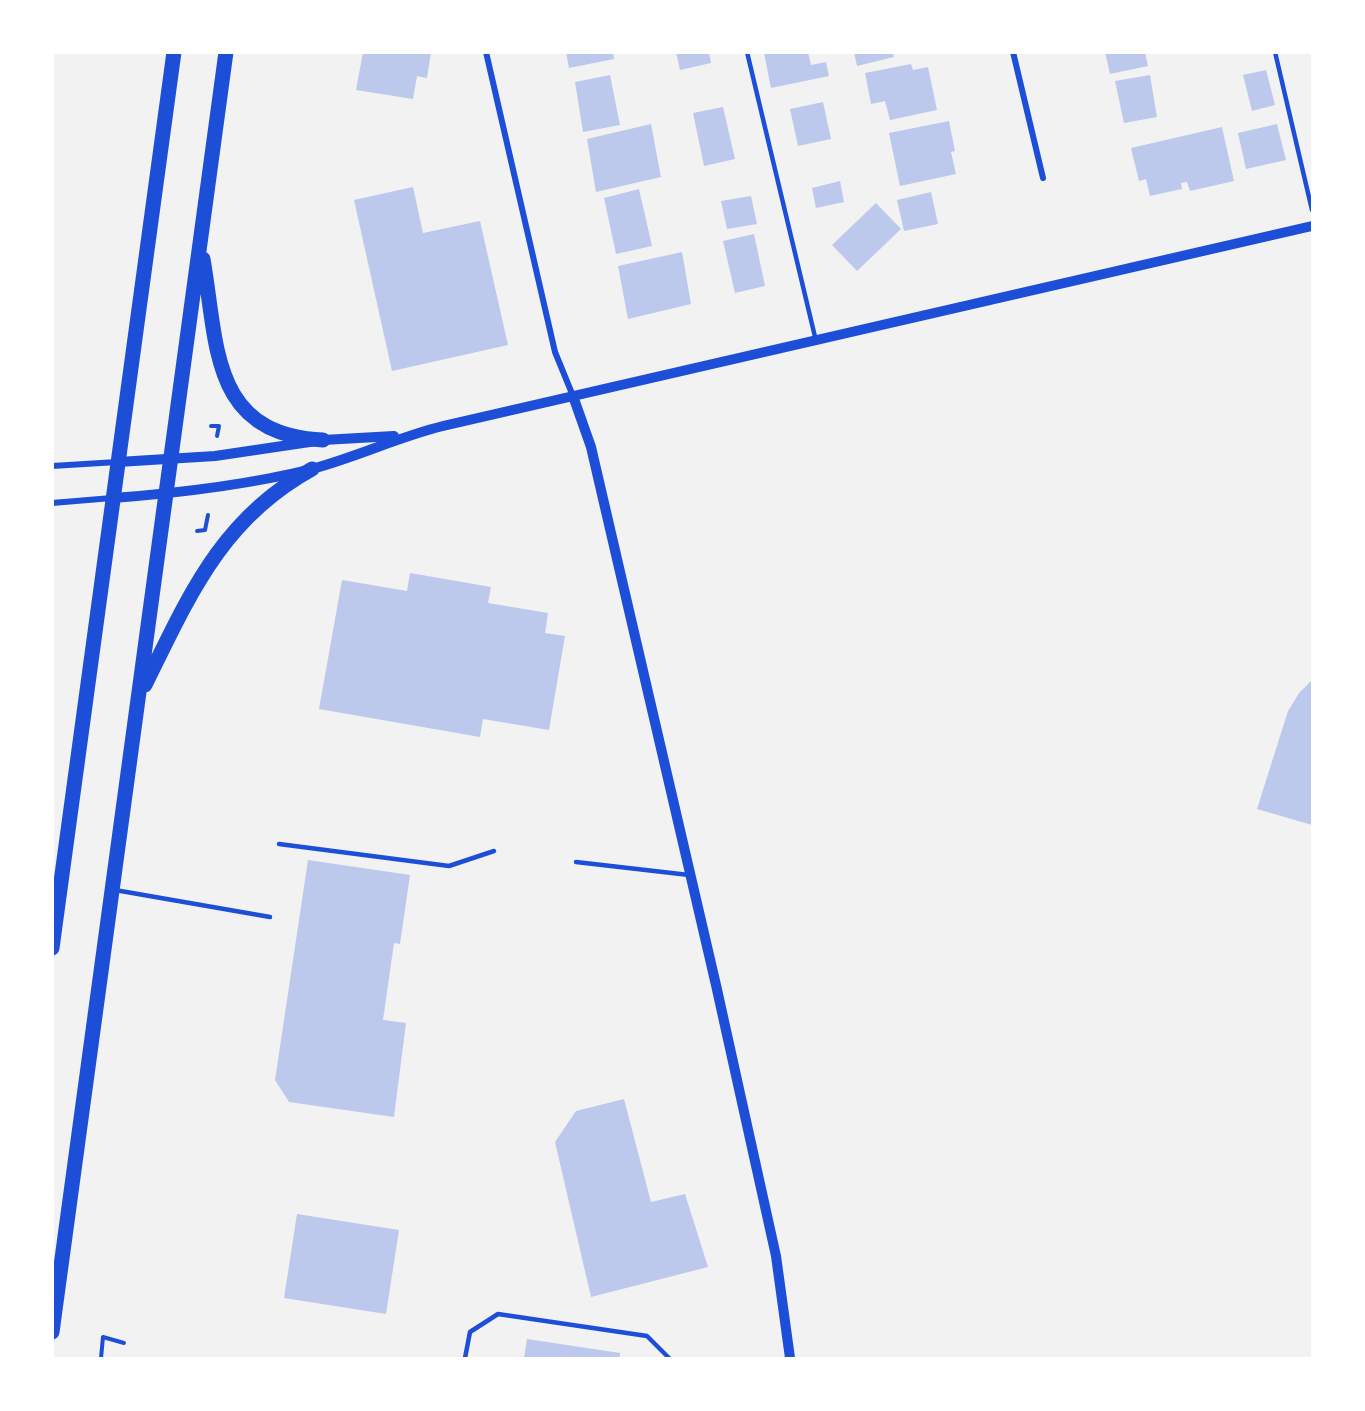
<!DOCTYPE html>
<html>
<head>
<meta charset="utf-8">
<style>
  body { margin:0 }
  #map { position:relative; width:1365px; height:1411px; overflow:hidden; background:#f2f2f2; font-family:"Space Grotesk",sans-serif }
  canvas { display:block }
  .frame { position:absolute; inset:0; border:54px solid #fff; pointer-events:none }
</style>
</head>
<body>
<div id="map">
<canvas width="1365" height="1411"></canvas>
<div class="frame"></div>
</div>
<script>
const context = document.querySelector('canvas').getContext('2d');
context.lineJoin = 'round';
function fillPath(path, color) { context.fillStyle = color; context.fill(path, 'evenodd'); }
function trace(path, color, width, dash) { context.strokeStyle = color; context.lineWidth = width; context.lineCap = dash ? 'butt' : 'round'; context.setLineDash(dash || []); context.stroke(path); }
fillPath(new Path2D(`
  M363,52h68l-4,26 -10,-2 -4,23 -57,-9z
  M566,52h47l1,7 -45,9z
  M676,52h33l2,11 -31,7z
  M808,52l3,13 15,-3 3,14 -58,12 -7,-35z
  M854,52h39l1,5 -37,9z
  M1105,52h40l3,14 -38,8z
  M911,64l2,6 15,-3 9,43 -47,10 -5,-19 -14,3 -6,-31z
  M1266,70l9,35 -23,6 -9,-36z
  M610,75l10,50 -37,7 -8,-50z
  M1150,75l7,42 -33,6 -9,-42z
  M823,102l8,37 -33,7 -8,-37z
  M723,107l12,52 -31,7 -11,-53z
  M949,121l6,30 -4,1 5,22 -56,12 -11,-53z
  M651,124l10,53 -65,15 -9,-53z
  M1277,124l9,36 -40,9 -8,-36z
  M1222,127l12,54 -44,10 -3,-9 -6,1 1,6 -32,7 -4,-17 -7,2 -8,-33z
  M840,181l4,21 -28,6 -4,-20z
  M413,187l10,46 57,-12 28,124 -116,26 -38,-171z
  M639,189l13,57 -36,8 -12,-56z
  M931,192l7,32 -34,7 -7,-31z
  M751,196l6,28 -30,5 -6,-28z
  M876,203l25,26 -44,42 -25,-26z
  M754,234l11,52 -30,7 -12,-52z
  M682,252l9,52 -63,15 -10,-53z
  M410,573l81,14 -3,16 60,10 -3,20 20,3 -16,94 -66,-11 -3,18 -161,-28 23,-129 65,11z
  M1312,680v145l-55,-16 31,-98 11,-18z
  M308,860l102,15 -10,69 -6,-1 -11,77 23,3 -12,94 -105,-15 -14,-22z
  M624,1099l27,103 34,-8 23,73 -117,30 -36,-155 21,-31z
  M297,1214l102,16 -13,84 -102,-16z
  M527,1339l93,14v5h-96z`), '#bdc9ec');
trace(new Path2D(`
  M211,426h8l-2,10
  M197,531l8,-1 3,-15
  M101,1358l2,-21 21,6`), '#1d4ed8', 4);
trace(new Path2D(`
  M747,52l69,289
  M1275,52l37,158
  M279,844l170,22 45,-15
  M576,862l113,13
  M115,890l155,27
  M465,1358l5,-26 28,-18 149,22 22,22`), '#1d4ed8', 4.5);
trace(new Path2D(`
  M486,52l69,300 18,44
  M1013,52l30,126
  M52,466l65,-4
  M52,503l60,-5`), '#1d4ed8', 6);
trace(new Path2D(`
  M573,396l18,51 125,538 60,271 14,102
  M118,462l97,-6 108,-16 71,-4
  M113,498c67,-5 134,-13 199,-29 45,-12 86,-32 131,-43l869,-200`), '#1d4ed8', 10);
trace(new Path2D(`
  M203,259c15,85 7,176 120,181
  M145,685c44,-89 76,-166 167,-216
  M52,948l122,-896
  M52,1332l174,-1280`), '#1d4ed8', 15);
</script>
</body>
</html>
